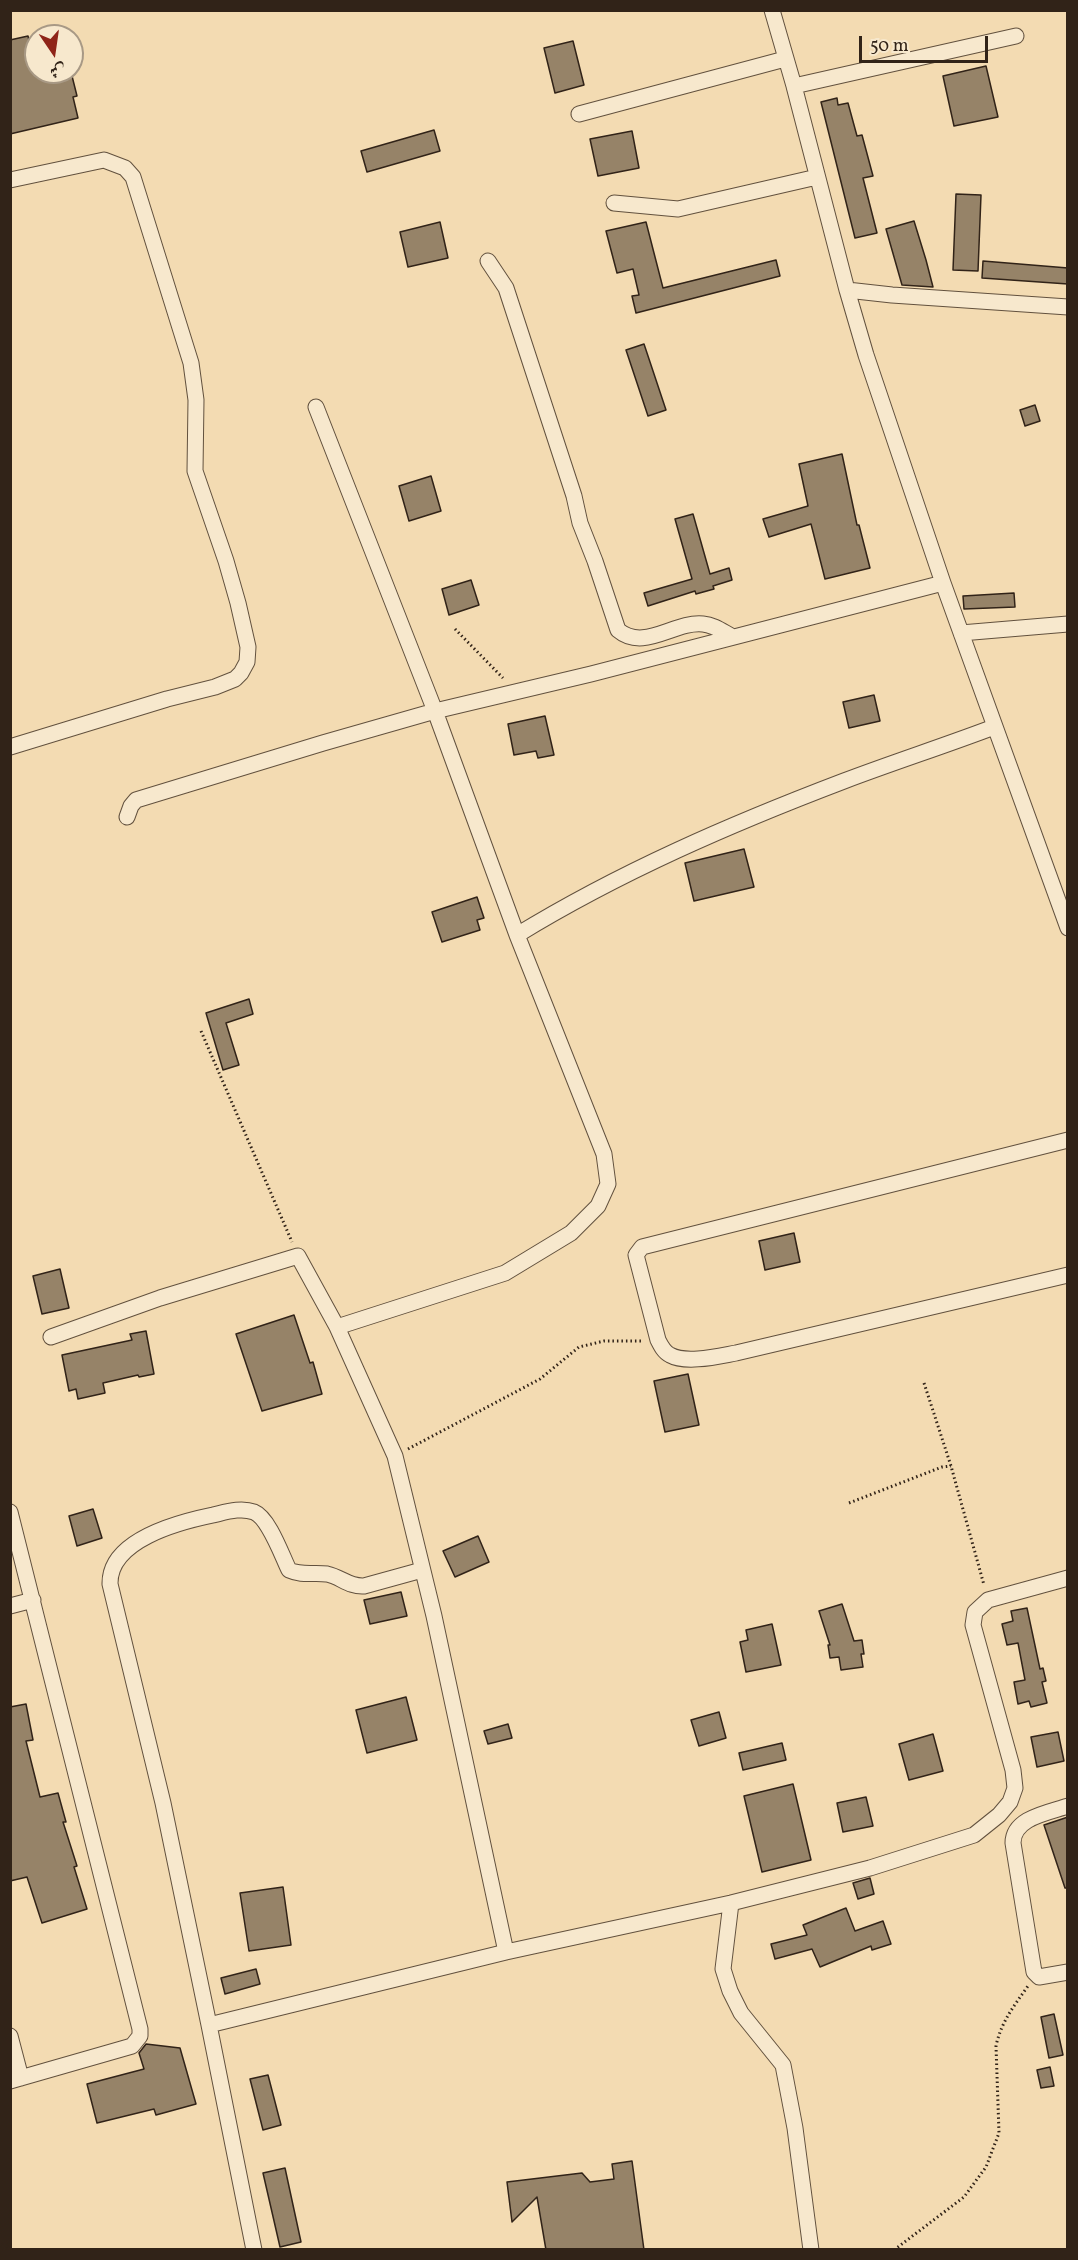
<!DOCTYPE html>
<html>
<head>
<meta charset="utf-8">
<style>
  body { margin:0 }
  #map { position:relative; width:1078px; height:2260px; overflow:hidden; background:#f3dbb2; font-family:Vollkorn,Amiri,serif }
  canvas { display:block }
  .frame { position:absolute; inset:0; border:12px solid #312318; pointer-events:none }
  .north { position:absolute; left:24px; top:24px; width:60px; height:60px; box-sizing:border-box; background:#f7e8cd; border:2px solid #a89985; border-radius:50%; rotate:167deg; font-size:16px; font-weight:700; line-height:24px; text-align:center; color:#312318 }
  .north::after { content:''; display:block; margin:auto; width:21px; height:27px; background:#8f2418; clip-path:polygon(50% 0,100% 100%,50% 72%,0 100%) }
  .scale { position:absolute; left:859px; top:36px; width:129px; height:27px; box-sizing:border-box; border:3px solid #312318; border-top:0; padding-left:8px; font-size:18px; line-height:21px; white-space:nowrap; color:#312318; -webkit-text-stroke:4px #f7e8cd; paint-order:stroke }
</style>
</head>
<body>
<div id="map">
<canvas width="1078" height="2260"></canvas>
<div class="frame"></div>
<div class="north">ش</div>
<div class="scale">50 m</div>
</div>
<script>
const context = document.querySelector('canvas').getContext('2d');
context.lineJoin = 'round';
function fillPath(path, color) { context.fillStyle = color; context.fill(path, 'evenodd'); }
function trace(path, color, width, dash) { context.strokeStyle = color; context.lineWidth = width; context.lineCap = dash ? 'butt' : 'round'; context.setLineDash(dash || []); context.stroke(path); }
const building = new Path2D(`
  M28,36l4,18 4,-1v19h35l6,24 -4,1 5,21 -68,16v-94z
  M573,41l11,44 -29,8 -11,-45z
  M986,66l12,51 -44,9 -11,-50z
  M837,98l1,7 10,-2 9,33 5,-1 11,41 -10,2 14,55 -22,5 -34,-136z
  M434,130l6,21 -73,21 -6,-21z
  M632,131l7,37 -41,8 -8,-37z
  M956,194l25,1 -3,76 -25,-1z
  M914,221l12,39 7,27 -31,-2 -16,-56z
  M440,222l8,36 -40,9 -8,-35z
  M646,222l17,66 113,-28 4,16 -144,37 -4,-17 7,-1 -6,-26 -16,4 -11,-42z
  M983,261l85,7v16l-86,-6z
  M644,344l22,66 -18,6 -22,-66z
  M1035,405l5,16 -15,5 -5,-16z
  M842,454l15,71h2l11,43 -45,11 -14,-55 -42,13 -6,-18 45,-13 -9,-42z
  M431,476l10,35 -32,10 -10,-35z
  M693,514l17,60 19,-6 3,12 -19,6 1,3 -18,5 -1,-3 -47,15 -4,-13 48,-14 -17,-60z
  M471,580l8,25 -30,10 -7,-26z
  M1014,593l1,14 -51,2 -1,-13z
  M874,695l6,26 -31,7 -6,-26z
  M545,716l9,39 -16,3 -2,-7 -22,4 -6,-31z
  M744,849l10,38 -60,14 -9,-38z
  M477,897l7,21 -7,2 3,10 -38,12 -10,-30z
  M249,999l4,15 -27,9 13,42 -16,5 -17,-57z
  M794,1233l6,29 -35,8 -6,-29z
  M60,1269l9,39 -27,6 -9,-38z
  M294,1315l16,48 3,-1 9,32 -60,17 -26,-77z
  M146,1331l8,43 -15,3 -1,-2 -35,8 2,10 -27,6 -2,-10 -7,2 -7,-36 70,-15 -2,-6z
  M688,1374l11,51 -34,7 -11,-51z
  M93,1509l9,29 -25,8 -8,-30z
  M478,1536l11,26 -34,15 -12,-26z
  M401,1592l6,24 -37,8 -6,-24z
  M842,1604l12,37 8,-1 2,14h-3l2,13 -22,3 -2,-13 -9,1 -2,-13h2l-11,-34z
  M1027,1608l13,61 3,-1 3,13 -4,1 5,21 -16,4 -2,-6 -11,3 -4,-22 11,-2 -7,-37 -11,2 -5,-21 11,-3 -2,-10z
  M772,1624l9,41 -35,7 -6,-30 8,-2 -2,-10z
  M406,1697l11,43 -50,13 -11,-43z
  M26,1704l7,36 -7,1 14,56 18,-4 8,29h-3l14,44 -3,1 13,42 -45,14 -15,-46 -17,4v-174z
  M719,1712l7,26 -27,8 -8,-26z
  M508,1724l4,14 -24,6 -4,-13z
  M1058,1732l6,29 -27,6 -6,-30z
  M933,1734l10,37 -34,9 -10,-36z
  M782,1743l4,17 -43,10 -4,-17z
  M793,1784l18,76 -49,12 -18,-76z
  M866,1797l7,29 -30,6 -6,-29z
  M1068,1817v71h-3l-21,-63z
  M870,1878l4,16 -16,5 -5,-16z
  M283,1887l8,58 -42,6 -9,-58z
  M846,1908l9,23 28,-10 8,23 -19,6 -1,-4 -51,21 -8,-18 -37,10 -4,-15 36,-9 -4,-10z
  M256,1969l4,15 -35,10 -4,-16z
  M1054,2014l9,41 -14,3 -8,-41z
  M146,2044l34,4 16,56 -40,11 -2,-6 -57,14 -10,-39 57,-15 -5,-16z
  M1050,2067l4,19 -13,2 -4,-18z
  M268,2075l13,50 -18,5 -13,-51z
  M632,2161l12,89h-98l-9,-53 -25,25 -5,-40 75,-9 8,9 24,-3 -2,-15z
  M285,2168l16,74 -21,5 -17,-74z`);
fillPath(building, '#968368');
trace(building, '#312318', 1.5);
const street = new Path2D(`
  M772,10l22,76 53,204 19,65 77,228 125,345
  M794,86l222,-50
  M579,114l206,-55
  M10,180l94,-20 21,8 8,9 58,186 5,37 -1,71 31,90 12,42 10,44 -1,15 -6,11 -6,6 -20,8 -48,12 -157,48
  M614,203l64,6 139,-32
  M488,261l18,27 68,208 6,27 15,38 23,69c26,22 56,-9 85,-6 12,1 20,8 30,13
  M847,290l45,5 176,12
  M316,407l119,304 82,224 87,219 4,30 -10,22 -27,27 -66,40 -168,54
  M961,633l107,-9
  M127,817l4,-11 5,-6 187,-57 112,-32 156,-37 352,-91
  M517,935c103,-63 214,-111 327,-154 50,-19 100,-35 150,-54
  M1068,1140l-426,107 -6,8 22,85c3,6 6,12 12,15 16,9 49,1 66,-2l332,-78
  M51,1337l109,-39 138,-42 39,71 58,129 39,160 72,336
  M10,1512l130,517v7l-8,10 -122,35
  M10,1606l23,-6
  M1068,1806c-21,7 -55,12 -55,37l21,129 5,5 29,-5
  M731,1903l-8,66 7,22 11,22 42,52 12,63 16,122
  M209,2025l-46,-222 -53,-219c-1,-44 69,-62 103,-69 13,-3 28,-8 41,-3 15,6 28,44 35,58 13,6 25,2 38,4 14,3 22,13 37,12l58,-16
  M10,2036l11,42
  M254,2250l-45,-225 297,-73 225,-49 139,-35 104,-33 25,-20 11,-13 5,-14 -2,-18 -40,-145 2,-13 13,-12 80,-22`);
trace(street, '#62513e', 17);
trace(new Path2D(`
  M455,629l48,49
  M201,1031l91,211
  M924,1383l27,83 33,119
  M408,1449l132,-70 39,-32 25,-6h37
  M849,1503l93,-36 9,-1
  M894,2250l70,-53 22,-30 13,-34 -3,-87c5,-24 18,-40 32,-60`), '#312318', 3, [1.5, 3]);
trace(street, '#f7e8cd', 15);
</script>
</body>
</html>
